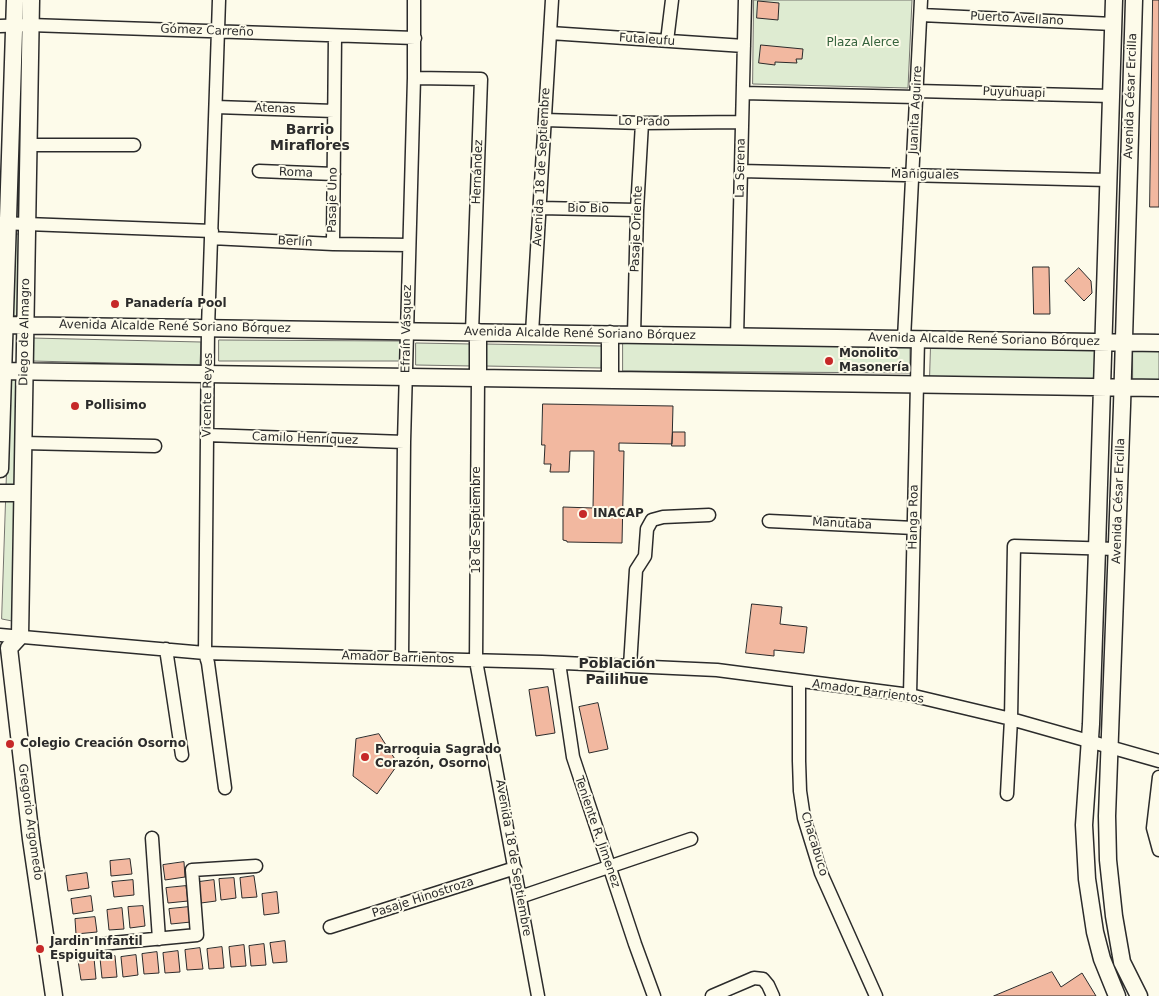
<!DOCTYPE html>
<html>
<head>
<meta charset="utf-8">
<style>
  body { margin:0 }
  canvas { display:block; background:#fdfbea }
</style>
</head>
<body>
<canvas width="1159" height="996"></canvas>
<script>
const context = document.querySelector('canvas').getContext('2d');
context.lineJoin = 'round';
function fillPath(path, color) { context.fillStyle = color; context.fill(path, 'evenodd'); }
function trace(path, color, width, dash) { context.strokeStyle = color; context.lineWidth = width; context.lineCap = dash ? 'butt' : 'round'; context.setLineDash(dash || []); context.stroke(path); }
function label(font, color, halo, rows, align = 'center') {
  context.font = font + ' "DejaVu Sans",sans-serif'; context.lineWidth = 4; context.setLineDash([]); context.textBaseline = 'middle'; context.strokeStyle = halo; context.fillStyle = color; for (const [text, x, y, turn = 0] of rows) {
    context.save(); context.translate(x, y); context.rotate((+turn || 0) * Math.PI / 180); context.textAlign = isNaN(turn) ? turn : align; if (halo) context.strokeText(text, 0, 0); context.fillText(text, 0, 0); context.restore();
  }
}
const green = new Path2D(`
  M754,0h158l-4,88 -155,-4z
  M17,41h9l-5,163h-6z
  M12,234h10l-2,82 -10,-1z
  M31,338l170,4 -1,23 -169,-4z
  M219,340l181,1v20h-181z
  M623,342l287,2v29l-287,-2z
  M416,343l56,1v22l-56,-1z
  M931,343l165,2v34l-166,-2z
  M484,344l118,2 -1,22 -117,-2z
  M1133,351h26v31h-26z
  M10,379l8,1 -6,241 -10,-2z`);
fillPath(green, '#deebd1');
trace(green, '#74746e', 1);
const building = new Path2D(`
  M1153,0h6v207h-9z
  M758,1l21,2 -1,17 -21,-2z
  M761,45l42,4 -1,10h-6l1,4 -22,-1v3l-16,-2z
  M1033,267h16l1,47h-16z
  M1079,268l12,13 1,12 -8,8 -19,-20z
  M543,404l130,2 -1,38 -53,-1v8h5l-2,92 -55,-1v-1l-4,-1v-33l30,1 1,-57h-24l-1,21h-19l1,-8h-7l1,-19h-3z
  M673,432h12v14h-13z
  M752,604l30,3 -2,17 27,3 -3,26 -30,-3v6l-28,-3z
  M548,687l7,46 -19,3 -7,-46z
  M598,703l10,46 -19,4 -10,-46z
  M379,734l19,30 -21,30 -24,-18 3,-37z
  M130,859l2,15 -21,2 -1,-15z
  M184,862l1,15 -20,3 -2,-15z
  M87,873l2,15 -21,3 -2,-15z
  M254,876l3,21 -15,1 -2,-20z
  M234,878l2,20 -15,2 -2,-21z
  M133,880l1,15 -20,2 -2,-15z
  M214,880l2,21 -15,2 -2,-21z
  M186,886l2,15 -20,2 -2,-15z
  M277,892l2,21 -15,2 -2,-21z
  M91,896l2,15 -20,3 -2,-15z
  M143,906l2,20 -15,2 -2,-21z
  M189,907l2,15 -20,2 -2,-15z
  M122,908l2,21 -15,1 -2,-20z
  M95,917l2,15 -21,2 -1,-15z
  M285,941l2,21 -14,1 -3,-20z
  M264,944l2,21 -15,1 -2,-20z
  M244,945l2,21 -15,1 -2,-20z
  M222,947l2,21 -15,1 -2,-20z
  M200,948l3,21 -16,1 -2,-20z
  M178,951l2,21 -15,1 -2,-20z
  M157,952l2,21 -15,1 -2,-20z
  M136,955l2,20 -15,2 -2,-20z
  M115,956l2,21 -15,1 -2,-20z
  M94,958l2,21 -15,1 -3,-20z
  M1052,972l9,15 21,-14 14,23h-102z`);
fillPath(building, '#f2b8a0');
trace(building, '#2b2b2b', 1);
const minor = new Path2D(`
  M219,0l-11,328 -3,325 3,10 17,125
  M921,15l192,9
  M0,26l30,-1 385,13
  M550,33l194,13
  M667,41l5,-41
  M414,78l67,1 -9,253
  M917,91l194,5
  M743,93l173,4
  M216,107l118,4
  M545,120l97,3 100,-1
  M28,145h106
  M259,171l75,3
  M741,171l367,9
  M540,208l97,2
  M0,223l212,8
  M211,238l122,6 76,1
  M333,244l2,-208
  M532,333l20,-333
  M634,335l3,-125 5,-87
  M737,337l8,-337
  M904,339l17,-339
  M478,378l-2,283 62,335
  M207,435l197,7
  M23,443l132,3
  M769,521l145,7
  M0,635l205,18 337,9 175,8 193,25 101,24 148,42
  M166,649l16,106
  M402,658l2,-216 10,-364v-78
  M559,663l14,94 62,187 19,52
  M630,666l6,-96 9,-14 2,-27 5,-9 11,-3 46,-2
  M799,682v79l1,30 4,27 17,55 55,123
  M910,695l8,-356
  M1159,777l-6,51 6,22
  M1007,794l4,-75 3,-173 103,3
  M152,838l7,101
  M520,897l171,-58
  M330,927l185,-59
  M48,949l149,-14 -5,-65 64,-4
  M712,996l42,-18 9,1 5,6 5,11`);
const major = new Path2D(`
  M1114,0l-17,549 -6,175 -7,101 3,54 8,53 7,27 15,37
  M1134,0l-12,406 -15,410 1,44 6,56 8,46 17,34
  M0,325l1159,18
  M610,334v46
  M0,371l1159,17
  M478,378v-46
  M0,469l15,-469
  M0,493h22
  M9,648l11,-12 11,-636
  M9,648l22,191 23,157`);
trace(minor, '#2b2b2b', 15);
trace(major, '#2b2b2b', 19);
trace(minor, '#fdfbea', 12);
trace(major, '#fdfbea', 16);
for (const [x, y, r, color] of [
  [115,304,5,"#c62828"],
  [829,361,5,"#c62828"],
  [75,406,5,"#c62828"],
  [583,514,5,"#c62828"],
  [10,744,5,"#c62828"],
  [365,757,5,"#c62828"],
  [40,949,5,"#c62828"]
]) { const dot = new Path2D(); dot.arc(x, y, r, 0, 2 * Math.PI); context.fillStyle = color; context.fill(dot); trace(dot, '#fdfbea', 2); }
label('12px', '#2b2b2b', '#fdfbea', [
  ["Puerto Avellano",1017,19,3],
  ["Gómez Carreño",207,31,2],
  ["Futaleufu",647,40,4],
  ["Puyuhuapi",1014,93,2],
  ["Avenida César Ercilla",1131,96,-88],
  ["Atenas",275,109,2],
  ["Juanita Aguirre",916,110,-87],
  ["Lo Prado",644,122,1],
  ["Avenida 18 de Septiembre",542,167,-87],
  ["La Serena",741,168,-89],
  ["Hernández",478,172,-88],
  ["Roma",296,173,2],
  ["Mañiguales",925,175,1],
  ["Pasaje Uno",333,200,-89],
  ["Bio Bio",588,209,1],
  ["Pasaje Oriente",637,229,-88],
  ["Berlín",295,242,3],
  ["Avenida Alcalde René Soriano Bórquez",175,327,1],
  ["Efraín Vásquez",407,329,-89],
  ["Diego de Almagro",25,332,-89],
  ["Avenida Alcalde René Soriano Bórquez",580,334,1],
  ["Avenida Alcalde René Soriano Bórquez",984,340,1],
  ["Vicente Reyes",208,395,-89],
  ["Camilo Henríquez",305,439,2],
  ["Avenida César Ercilla",1119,501,-88],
  ["Hanga Roa",914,517,-89],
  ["18 de Septiembre",477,520,-90],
  ["Manutaba",842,524,3],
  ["Amador Barrientos",398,658,2],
  ["Amador Barrientos",868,692,8],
  ["Gregorio Argomedo",30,822,82],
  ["Teniente R. Jimenez",597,832,71],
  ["Chacabuco",814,844,73],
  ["Avenida 18 de Septiembre",513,858,80],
  ["Pasaje Hinostroza",423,898,-18]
]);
label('12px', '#34623c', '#fdfbea', [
  ["Plaza Alerce",863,43]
]);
label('bold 12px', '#2b2b2b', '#fdfbea', [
  ["Panadería Pool",125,304],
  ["Monolito",839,354],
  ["Masonería",839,368],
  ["Pollisimo",85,406],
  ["INACAP",593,514],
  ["Colegio Creación Osorno",20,744],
  ["Parroquia Sagrado",375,750],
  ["Corazón, Osorno",375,764],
  ["Jardin Infantil",50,942],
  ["Espiguita",50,956]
], 'left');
label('bold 14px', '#2b2b2b', '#fdfbea', [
  ["Barrio",310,130],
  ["Miraflores",310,146],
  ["Población",617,664],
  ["Pailihue",617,680]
]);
</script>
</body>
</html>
